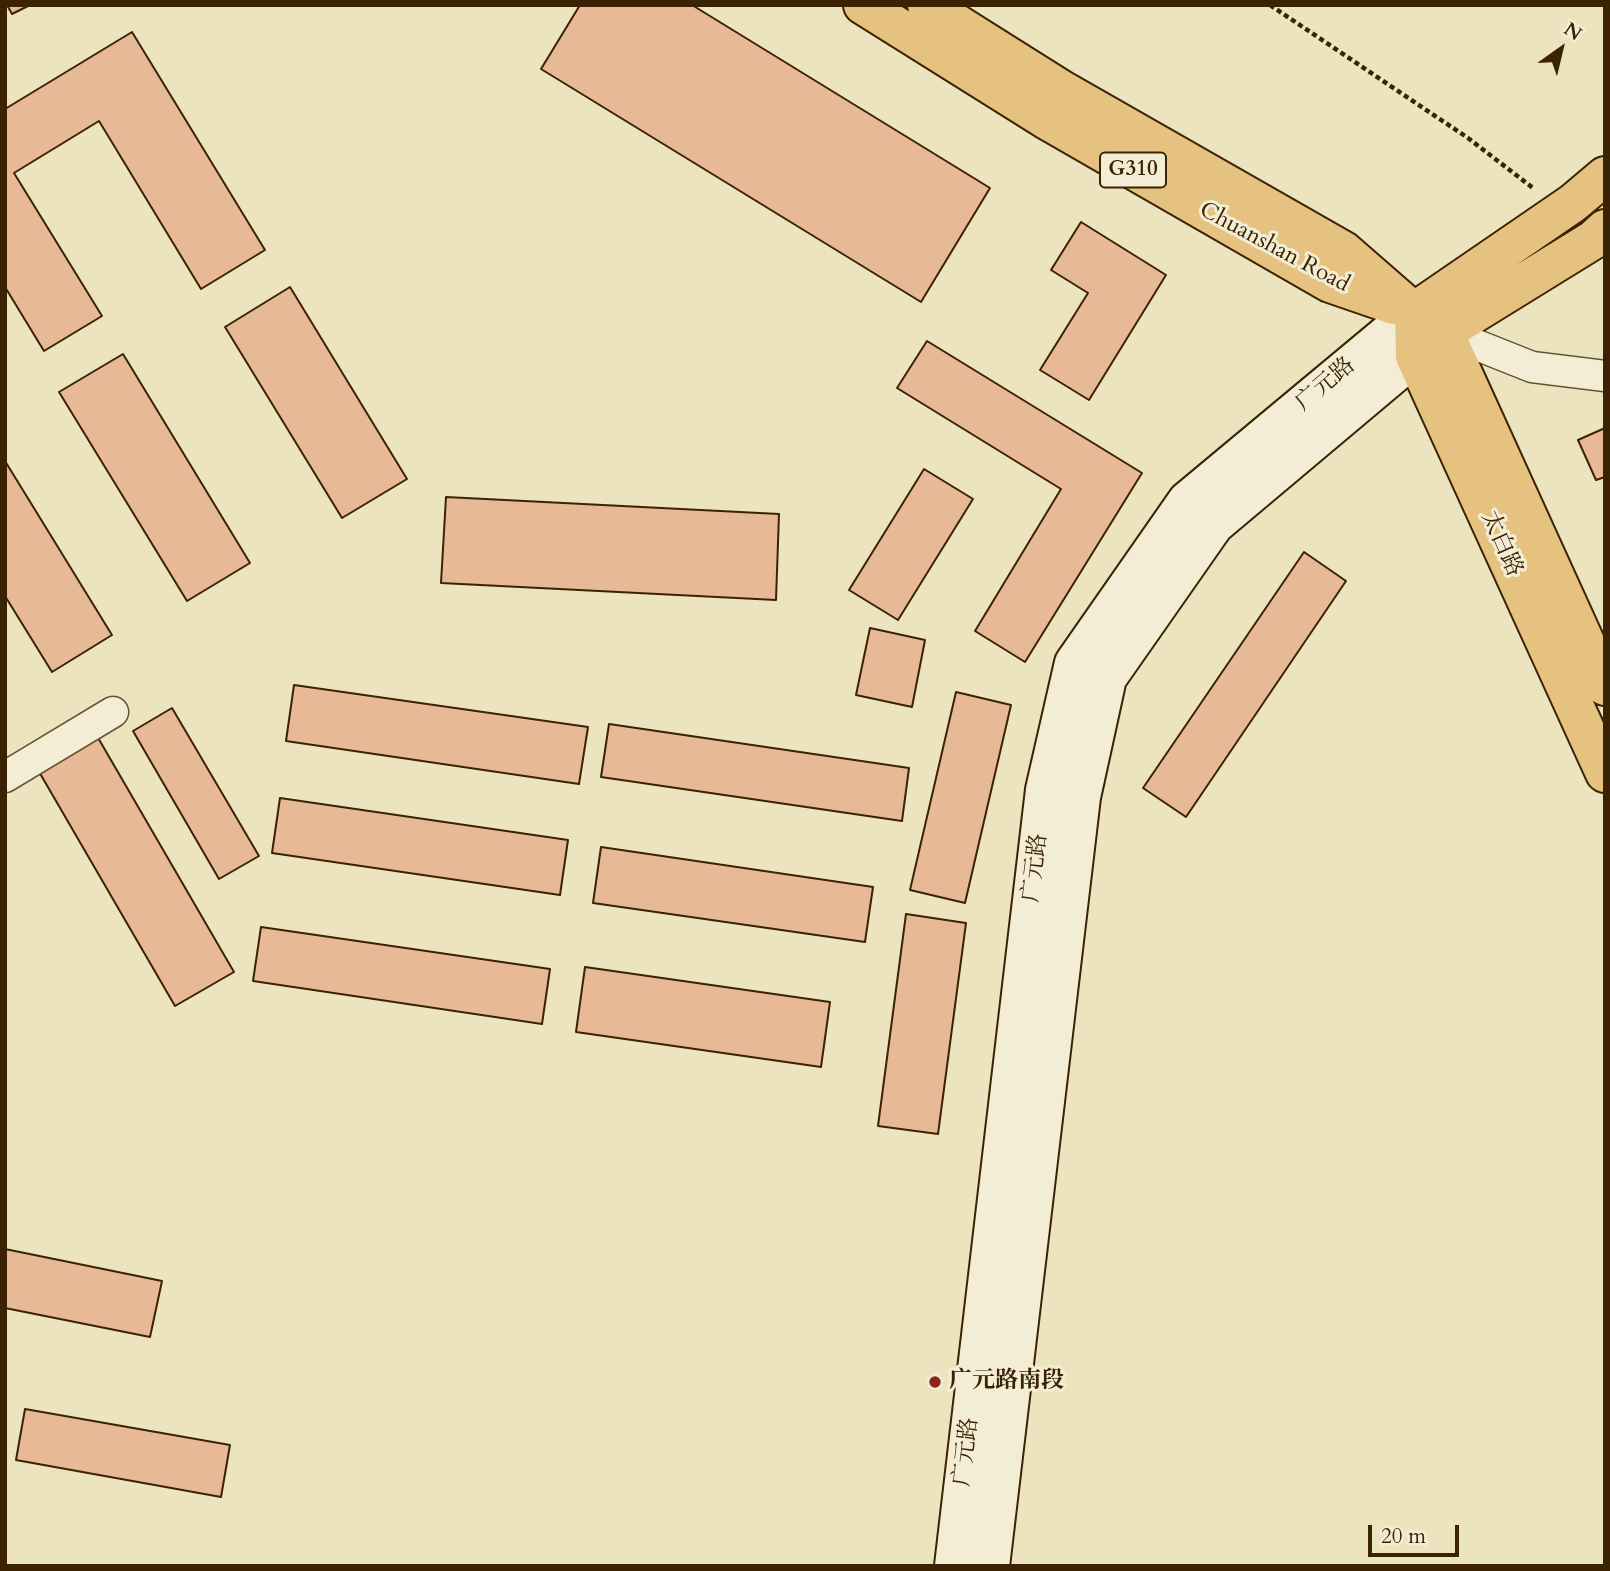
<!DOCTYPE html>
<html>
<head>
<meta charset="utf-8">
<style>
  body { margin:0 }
  #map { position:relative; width:1610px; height:1571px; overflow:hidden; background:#ece3bf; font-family:Cardo,serif }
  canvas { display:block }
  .frame { position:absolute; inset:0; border:7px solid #3b2203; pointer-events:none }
  .north { position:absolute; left:1526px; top:14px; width:70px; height:70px; -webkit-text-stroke:5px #f3edd5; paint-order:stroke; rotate:34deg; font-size:19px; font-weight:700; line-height:28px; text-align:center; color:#3b2203 }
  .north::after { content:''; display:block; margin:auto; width:24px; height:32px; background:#3b2203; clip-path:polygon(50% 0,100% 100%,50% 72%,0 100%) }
  .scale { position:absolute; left:1368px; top:1525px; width:91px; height:32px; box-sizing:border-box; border:4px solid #3b2203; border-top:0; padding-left:9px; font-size:21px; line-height:24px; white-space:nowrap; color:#3b2203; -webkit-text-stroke:5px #f3edd5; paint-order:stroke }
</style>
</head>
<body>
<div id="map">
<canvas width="1610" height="1571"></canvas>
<div class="frame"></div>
<div class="north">N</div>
<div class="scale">20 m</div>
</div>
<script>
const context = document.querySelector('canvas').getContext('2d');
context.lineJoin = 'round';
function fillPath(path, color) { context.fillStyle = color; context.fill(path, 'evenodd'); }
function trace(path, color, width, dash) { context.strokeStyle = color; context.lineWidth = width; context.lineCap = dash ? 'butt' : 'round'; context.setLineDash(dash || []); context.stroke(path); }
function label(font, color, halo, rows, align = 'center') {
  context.font = font + ' Cardo,"Noto Serif SC",serif'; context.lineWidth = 6; context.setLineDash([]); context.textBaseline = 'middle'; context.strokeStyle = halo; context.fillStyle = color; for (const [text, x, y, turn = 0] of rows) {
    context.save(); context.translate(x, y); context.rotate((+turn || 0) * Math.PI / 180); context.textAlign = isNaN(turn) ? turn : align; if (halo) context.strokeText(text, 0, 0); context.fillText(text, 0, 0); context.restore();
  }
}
const building = new Path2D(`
  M7,5h23l-18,9z
  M580,5h112l298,183 -69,114 -380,-233z
  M132,32l133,218 -64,39 -102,-168 -85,52 88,143 -58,35 -39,-64v-178z
  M1081,222l85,53 -77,125 -49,-30 48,-77 -37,-23z
  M290,287l117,192 -65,39 -117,-191z
  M927,341l215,132 -117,189 -50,-31 86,-142 -164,-101z
  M123,354l127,209 -63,38 -128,-209z
  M1605,428v49l-9,3 -18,-40z
  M5,461l107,174 -60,37 -47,-76z
  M924,469l49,30 -75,121 -49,-30z
  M446,497l333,17 -3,86 -335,-17z
  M1304,552l42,29 -160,236 -43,-29z
  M870,628l55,12 -13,67 -56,-12z
  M294,685l294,42 -9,57 -293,-43z
  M956,692l55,13 -46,198 -55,-13z
  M172,708l87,148 -40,23 -86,-148z
  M609,724l300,44 -7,53 -301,-44z
  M97,736l137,236 -59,34 -137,-236z
  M280,798l288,42 -8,55 -288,-42z
  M601,847l272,40 -8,55 -272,-39z
  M906,914l60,9 -28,211 -60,-8z
  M261,927l289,42 -8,55 -289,-43z
  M585,967l245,35 -9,65 -245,-35z
  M5,1249l157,32 -12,56 -145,-29z
  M25,1409l205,36 -9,52 -205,-37z`);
fillPath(building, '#e7b996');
trace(building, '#3b2203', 2);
const street = new Path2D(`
  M1444,332l88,35 73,9
  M5,777l108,-65`);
const secondary = new Path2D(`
  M954,1566l91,-776 29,-127 113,-162 227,-189
  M990,1566l91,-769 26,-119 107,-153 226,-190`);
const primary = new Path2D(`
  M1414,312l159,-109 32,-27
  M1444,332l149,-92 12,-11`);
const highway = new Path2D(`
  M863,5l182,114 285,164 64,22
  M927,5l135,85 282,161 70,61 30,20 161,354
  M1414,312l1,44 190,417`);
trace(street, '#675232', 33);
trace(secondary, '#3b2203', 42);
trace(primary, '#3b2203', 42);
trace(highway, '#3b2203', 42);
trace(new Path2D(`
  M1270,5l198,133 65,50`), '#3b2203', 4.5, [5, 3.5]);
trace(street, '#f3edd5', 30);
trace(secondary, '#f3edd5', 38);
trace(primary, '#e6c280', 38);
trace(highway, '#e6c280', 38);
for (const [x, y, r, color] of [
  [935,1382,7,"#8f2418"]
]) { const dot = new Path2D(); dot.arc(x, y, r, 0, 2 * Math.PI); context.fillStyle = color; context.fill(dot); trace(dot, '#f3edd5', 2.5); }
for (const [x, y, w] of [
  [1133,170,66]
]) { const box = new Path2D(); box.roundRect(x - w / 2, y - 17.5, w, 35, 5); context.fillStyle = '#f3edd5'; context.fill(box); trace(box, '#3b2203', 2); }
label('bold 21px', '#3b2203', null, [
  ["G310",1133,170]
]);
label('23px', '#3b2203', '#f3edd5', [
  ["Chuanshan Road",1274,248,28],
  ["广元路",1326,385,-40],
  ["太白路",1501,544,66],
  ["广元路",1036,868,-83],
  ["广元路",967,1452,-83]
]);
label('bold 23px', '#3b2203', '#f3edd5', [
  ["广元路南段",949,1382]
], 'left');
</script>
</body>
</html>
